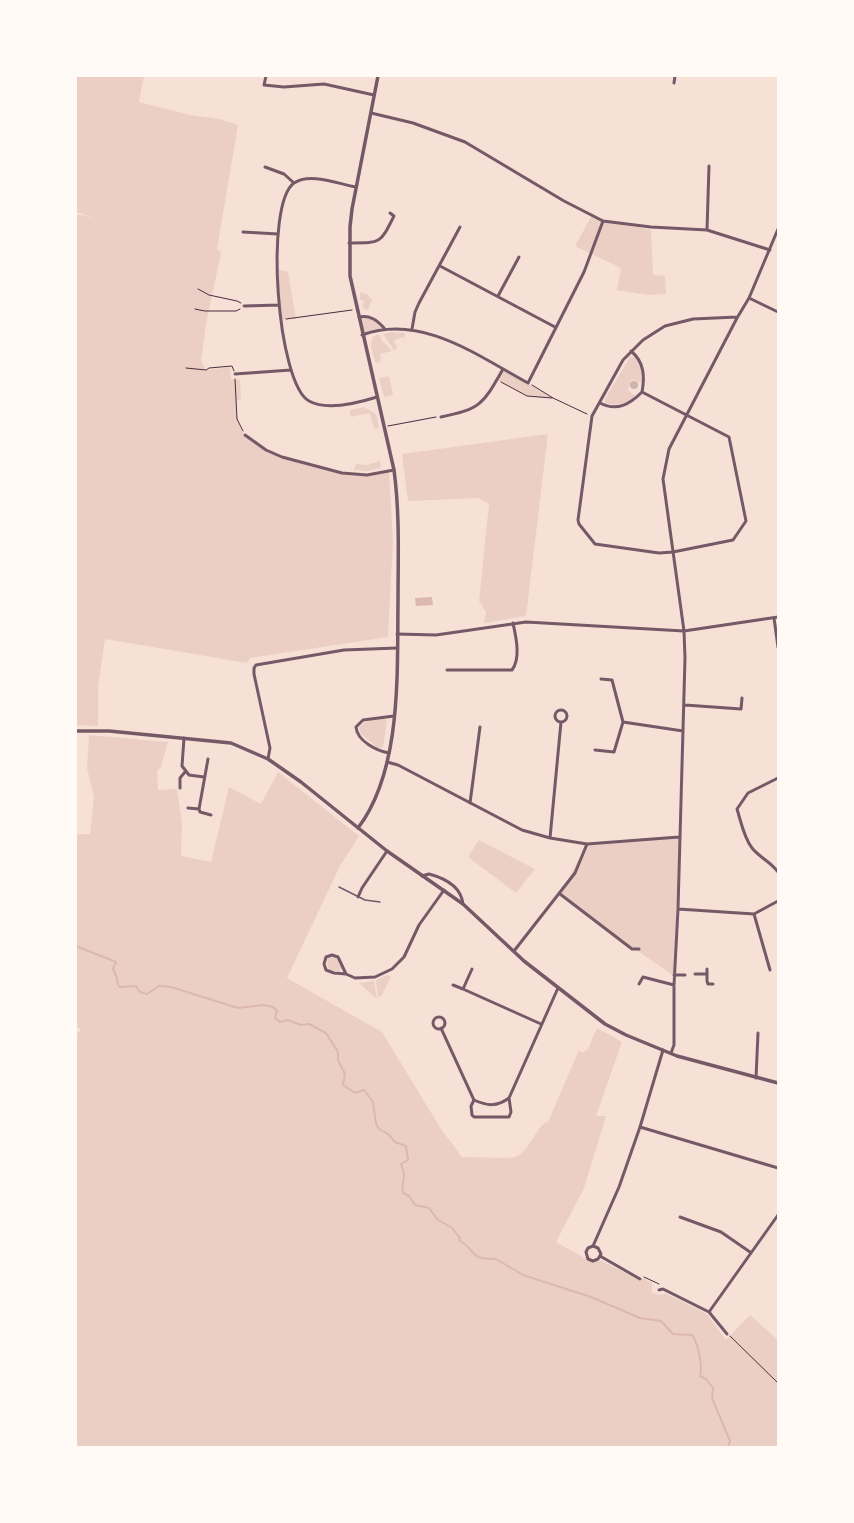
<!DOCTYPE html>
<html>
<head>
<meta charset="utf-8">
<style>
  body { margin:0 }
  #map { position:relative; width:854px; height:1523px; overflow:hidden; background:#f7e1d7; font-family:Karla,sans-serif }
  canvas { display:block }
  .frame { position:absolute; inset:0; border:77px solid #fffaf5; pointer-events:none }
</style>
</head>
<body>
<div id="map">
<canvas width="854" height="1523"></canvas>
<div class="frame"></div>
</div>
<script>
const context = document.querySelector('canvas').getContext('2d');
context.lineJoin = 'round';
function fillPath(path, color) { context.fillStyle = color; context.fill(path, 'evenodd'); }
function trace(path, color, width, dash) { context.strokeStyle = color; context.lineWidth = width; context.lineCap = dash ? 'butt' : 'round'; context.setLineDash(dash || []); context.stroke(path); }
fillPath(new Path2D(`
  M76,76h68l-5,26 51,13 30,4 18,6 -21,124 4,4 -15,71 -5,37 5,9 24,-3 1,12 9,1 1,20h-5c1,12 1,26 9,35 18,22 92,39 120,40 8,0 17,-3 24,-4l4,70 -5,96 -138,21 -3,5 -142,-24 -7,48v39l-22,-1v-511l18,4 -18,-6z
  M592,215c17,9 40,10 59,15l2,45 12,1 1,18 -18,1 -31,-5 4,-22 -46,-22z
  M277,269l11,3 8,47h-15z
  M360,292l7,2 5,6 -4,10 -6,-2 2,-7 -4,-1z
  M359,317l18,3 7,8 -21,7z
  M392,332l13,1v11l-1,-7 -10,3 3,9 -3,1 -11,-16z
  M376,335h4l1,4 11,12 -12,3 1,8 -5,1c-3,-9 -9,-22 0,-28z
  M630,357h4l7,11 1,15 -10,-4 -4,11 7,6c-9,8 -18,11 -30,7v-4z
  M503,369l50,29 -26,-2 -30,-16z
  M389,376l4,19 -9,2 -5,-19z
  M364,407l12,7 3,14 -5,1 -4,-16 -19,4 -1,-7z
  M548,434l-22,182 -42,7 2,-11 -7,-11 10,-97 -11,-6 -70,3 -6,-47z
  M380,461l1,7 -14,3 -13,-1 2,-6 10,1z
  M383,718l4,3 -4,26 -5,1 -17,-14 -2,-7 6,-5z
  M89,735l79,7 -7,25 -4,4 1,19 19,-1 5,34 -1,33 30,6 18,-75 32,17 17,-32 81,64 -19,30 -53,112 95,54 59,97 21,28c10,0 47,2 53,0 16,-6 22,-34 33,-35l31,-72 3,3 6,-4 9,-21 25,14 -26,74h10l-22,72 -28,54 34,19h12l39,20 2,-3 9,5v10l9,2 4,-2 42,21 19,26 24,-25 28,25v107h-702v-415l2,1 3,-4 -5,-2v-193h14l4,-37 -7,-29z
  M679,837l-5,139 -87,-60 -27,-22 27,-50z
  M479,840l56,29 -19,24 -48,-36z
  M334,957l3,2 5,9 -3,3 -8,-1 -4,-4 1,-8z
  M388,975l3,2 -9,18 -4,3 -2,-18z
  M374,981l3,18 -18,-16z`), '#ebcfc5');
fillPath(new Path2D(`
  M432,597l1,8 -17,1 -1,-8z`), '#dcb8b0');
trace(new Path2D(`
  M76,946l40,16 -3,7 4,9 1,7 2,2 16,-1 4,6 7,2 12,-8 12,1 67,21 26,-3 9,2 4,4 -2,7 5,4 8,-2 13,5 8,-1 17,9 12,19v8l7,14 -2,11 12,8 9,-3 9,12 3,22 3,5 9,5 7,8 11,4 2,14 -7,4c7,14 -1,20 2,29l6,3 6,9 14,3 8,11 15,9 8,10 -1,2c20,12 8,19 37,19l27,16 68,22 49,21 21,3 12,13 19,1c6,7 11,32 8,41l6,3 7,9 -1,10 18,43 -2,6`), '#dcb8b0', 2);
fillPath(new Path2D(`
  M630 385a4 4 0 1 1 8 0a4 4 0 1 1-8 0Z`), '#ccb4b1');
trace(new Path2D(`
  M198,289l11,6 28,6 4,2
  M195,309l10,2h31l4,-2
  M286,319l66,-9
  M186,368l20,2 3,-2 23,-2 2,5
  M235,379l2,40 6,12
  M501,382l26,14 25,2
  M532,385l21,13 34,16
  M388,426l48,-9
  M644,1277l15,7
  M730,1336l48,47`), '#4a2c40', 1);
trace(new Path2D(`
  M339,887l26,13 15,2`), '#755966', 1.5);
trace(new Path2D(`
  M266,76l-2,9 20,2 40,-3 50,11
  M674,83l1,-7
  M371,113l42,10 52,19 99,59 39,20 48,6 56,3 63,20
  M265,167l19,7 10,9
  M356,187c-18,-3 -46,-15 -62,-4 -30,21 -17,200 15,218 18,10 49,2 68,-4
  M707,230l2,-64
  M243,232l35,2
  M349,243c32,0 31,1 45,-27l-4,-3
  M440,266l115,61
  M498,296l21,-39
  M749,298l29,14
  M244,306l35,-1
  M359,317c11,-2 18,3 25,11
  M412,329l3,-17 4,-9 41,-76
  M362,335c59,-22 116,21 166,48l56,-111 19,-51
  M631,351c13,11 14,25 11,41l87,45 17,84 -13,19 -60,12 -14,1 -64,-9 -16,-20 -1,-4 14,-104 31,-56 20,-20 22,-14 28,-7 44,-2
  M235,374l56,-4
  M600,403c17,9 30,1 42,-11
  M441,417c40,-8 42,-13 62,-48
  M245,435l21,15 16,7 60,16 25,2 27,-5
  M774,618l4,29
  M397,634l39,1 90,-13 158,9 94,-14
  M447,670h65c9,-12 4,-33 1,-47
  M685,705l56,4 1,-11
  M555 716a6 6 0 1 1 12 0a6 6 0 1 1-12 0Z
  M623,722l60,9
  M184,738l-2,28 7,9 15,2
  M595,750l19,2 9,-30 -11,-42 -11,-1
  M389,753c-12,-2 -32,-12 -33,-26l7,-7 31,-4
  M208,759l-9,50 1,3 11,3
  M268,759l2,-11 -16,-74v-6l2,-3 88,-15 53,-2
  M387,762l11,3 124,65 28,8 37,6 92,-7
  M778,778l-30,15 -11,16c4,13 7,29 15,39 7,9 19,14 26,24
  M180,788v-10l5,-6
  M470,803l10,-76
  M188,808l11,1
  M550,838l11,-116
  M422,876l7,-2c15,4 32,12 34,30
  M560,894l72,55h7
  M358,897l4,-9 25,-37
  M678,909l76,5 24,-13
  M754,914l16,56
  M514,951l61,-78 12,-29
  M472,969l-9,20 78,35
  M707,969v12l1,3h5
  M346,974l-12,-1 -8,-3 -2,-6 2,-7 6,-2 6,2 8,17 9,4 20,-1 17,-8 12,-12 15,-32 25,-35
  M695,974h12
  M674,975h11
  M639,984l4,-7 31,8
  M453,985l10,4
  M433 1023a6 6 0 1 1 12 0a6 6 0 1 1-12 0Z
  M441,1028l33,72 -3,6 1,9 2,2h35l2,-5 -2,-14 49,-110
  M671,1053l3,-8v-60l4,-76 7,-251 -1,-27 -21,-152 6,-30 68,-131 12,-20 29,-69
  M756,1078l2,-45
  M474,1100c13,6 23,7 35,-2
  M640,1127l138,41
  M680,1217l41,15 29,20
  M593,1246l5,2 3,6 -3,5 -5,2 -5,-2 -2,-7 2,-4 5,-2 26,-59 21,-60 23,-77
  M600,1256l40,23
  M659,1290l4,-1 46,23 18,22
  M709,1312l69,-97`), '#755966', 3);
trace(new Path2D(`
  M76,731h33l122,12 37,16 33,23 86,69 76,53 61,57 81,63 21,11 51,21 101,27
  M358,828c44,-58 39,-155 40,-224 0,-46 2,-89 -4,-134l-44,-194v-49l2,-18 26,-133`), '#755966', 3.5);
</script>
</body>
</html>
